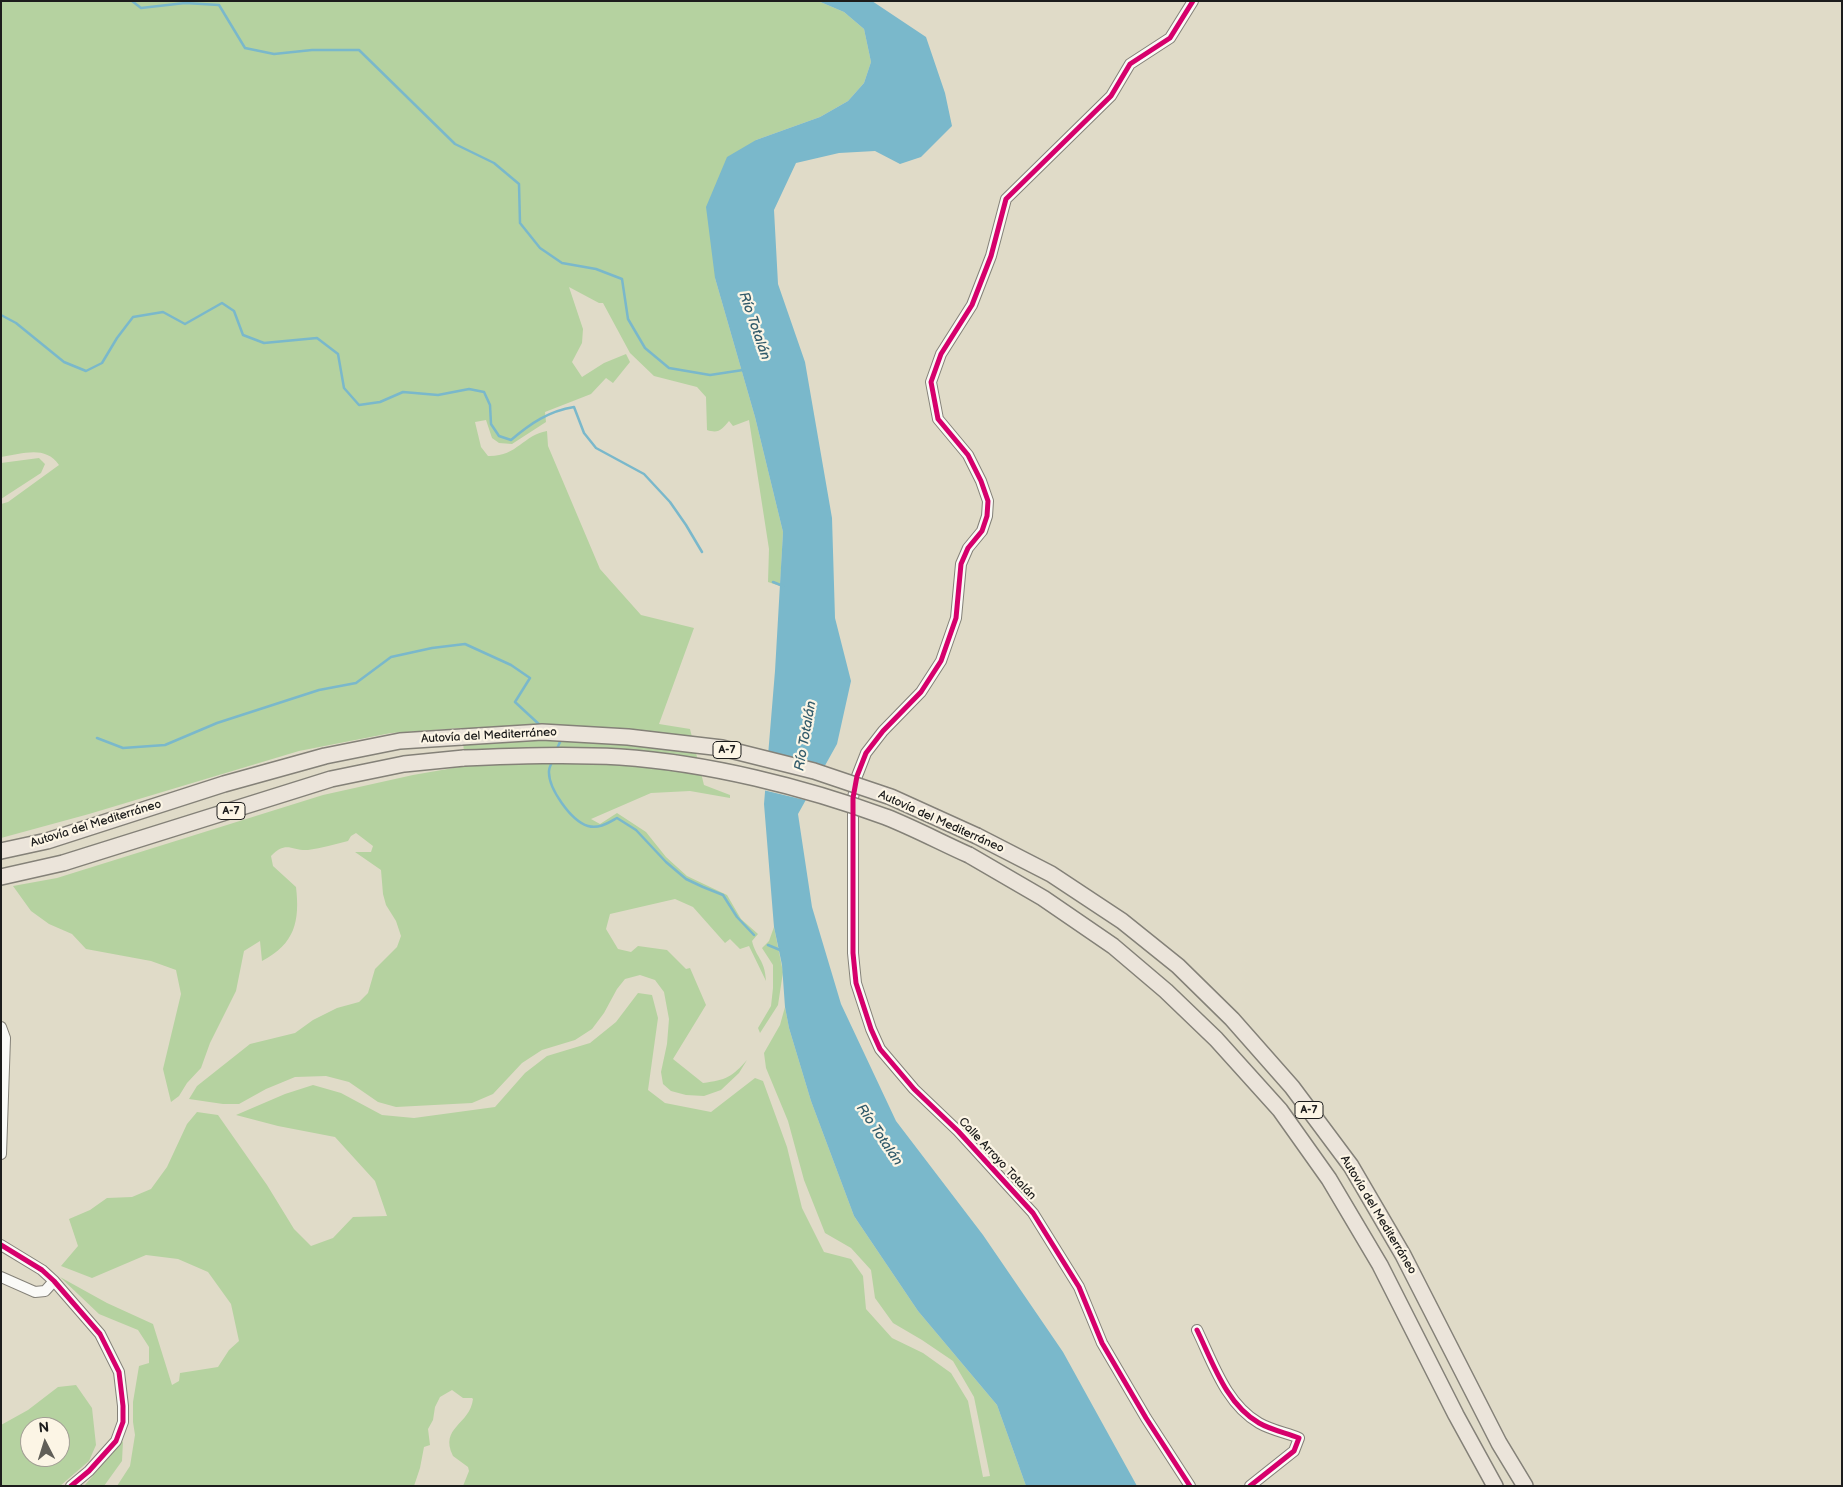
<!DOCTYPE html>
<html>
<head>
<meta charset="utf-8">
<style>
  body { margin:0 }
  #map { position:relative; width:1843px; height:1487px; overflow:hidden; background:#e0dbc8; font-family:"Balsamiq Sans",sans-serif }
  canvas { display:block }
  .frame { position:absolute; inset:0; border:2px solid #1c1c1c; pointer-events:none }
  .north { position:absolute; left:20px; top:1417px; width:50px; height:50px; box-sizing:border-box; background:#fcf5e5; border:1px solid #a29e95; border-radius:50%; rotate:355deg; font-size:14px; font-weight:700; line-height:20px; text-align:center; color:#1c1c1c }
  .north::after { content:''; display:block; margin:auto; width:18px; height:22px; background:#615f58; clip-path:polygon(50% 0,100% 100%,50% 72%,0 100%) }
</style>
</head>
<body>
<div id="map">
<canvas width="1843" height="1487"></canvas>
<div class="frame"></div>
<div class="north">N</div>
</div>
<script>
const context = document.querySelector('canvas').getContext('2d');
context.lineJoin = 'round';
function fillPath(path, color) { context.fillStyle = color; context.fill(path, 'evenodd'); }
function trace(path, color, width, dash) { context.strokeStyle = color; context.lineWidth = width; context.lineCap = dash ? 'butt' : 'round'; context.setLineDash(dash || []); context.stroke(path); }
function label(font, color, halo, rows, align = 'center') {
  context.font = font + ' "Balsamiq Sans",sans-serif'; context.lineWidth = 4.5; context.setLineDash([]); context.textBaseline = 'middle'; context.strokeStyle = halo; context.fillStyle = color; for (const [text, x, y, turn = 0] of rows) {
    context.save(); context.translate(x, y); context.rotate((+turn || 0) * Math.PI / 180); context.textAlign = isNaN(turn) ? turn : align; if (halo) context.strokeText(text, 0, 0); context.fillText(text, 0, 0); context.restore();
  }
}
fillPath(new Path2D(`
  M1,1h817l26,11 20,17 7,33 -7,21 -16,18 -28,16 -64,23 -41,138 40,139 28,115 -3,54 -12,-4 1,-33 -20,-129 -16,6 -4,-5c-7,8 -10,13 -22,9l-1,-33 -9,-10 -43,-11 -24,-23 -27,-50h-4l-30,-16 14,42 -1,14 -10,19 10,15 22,-14 22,-9 4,8 -17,21 -7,-5 -15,16 -46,18 1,10 -34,22 -13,-1 -7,-5 -6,-18 -11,2 6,25 7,9c29,1 35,-21 59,-25l1,15 52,123 41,46 53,13 -35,96 31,5 14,56 26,10v3l-40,-7 -39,2 -60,26 9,5 17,-11 29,19 20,25 21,19 40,19 14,24 17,15 -6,7c4,17 13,18 14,40l-17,-35 -9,3 -10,-10 -5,4 -32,-36 -18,-8 -65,15 -4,15 12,20 13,3 7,-6 29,4 19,19 4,-1 16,37 -33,54 30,24c23,-3 29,-6 44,-23l-8,13 -18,17 -17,6 -18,-1 -15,-4 -8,-7 -2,-12 6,-28 2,-25 -5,-27 -9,-12 -15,-5 -15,4 -8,10 -13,24 -12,16 -17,11 -33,10 -20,13 -29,31 -21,9 -76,4 -18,-5 -29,-20 -23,-6 -31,1 -29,12 -27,15h-16l-34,-5 8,-13 53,-42 45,-11 18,-13 24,-12 22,-6 9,-9 7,-24 22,-22 4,-11 -5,-15 -10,-16 -3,-11 -2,-24 -26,-18h16l2,-6 -17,-13 -5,3 -3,5c-13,3 -26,7 -40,9 -16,1 -22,-10 -37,6l2,10 23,21c4,34 -1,57 -34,74l-2,-20 -16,10 -8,40 -26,52 -9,25 -14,15 -8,13 -8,6 -8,-33 18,-75 -5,-24 -25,-9 -65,-12 -14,-15 -23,-10 -18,-13 -18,-25 44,-8 266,-83 90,-20 52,-9 -3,-38 -71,5 -92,18 -210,63 -88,24v-334l7,-2 51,-37c-14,-20 -36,-11 -58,-8z
  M39,458l6,6 -4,9 -40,26v-36z
  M774,927l9,45 -5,33 -18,28 -2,-5 13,-22 2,-18v-23l-11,-17 7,-7z
  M638,993l14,2 6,23 -10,72 17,13 46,9 44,-34 8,3 24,66 15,61 22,44 27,7 12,17 3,33 26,29 31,15 28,20 17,28 15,76 7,-1 -16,-79 -21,-36 -31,-21 -29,-17 -18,-25 -4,-28 -20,-22 -26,-15 -21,-53 -16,-59 -22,-53 -2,-15 16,-28 5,-18 4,21 22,73 43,115 64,95 79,94 29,81h-563l6,-15 -1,-4 -15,-11c-14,-29 17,-31 20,-57l-1,-1h-9l-11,-8 -12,7 -5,10 -2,13 -5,9 2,16 -6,2 -4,21 -6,18h-297l13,-20 5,-31 -2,-13v-20l6,-36 10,-3v-16l-11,-17 -39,-16 -39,-37 47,26 46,21 19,61 7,-4 1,-8 38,-6 11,-17 10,-9 -8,-37 -23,-32 -30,-13 -32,-4 -54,23 -31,-12 17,-20 -9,-27 21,-9 17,-12 25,-1 19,-8 16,-22 20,-43 10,-12 21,3 49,70 27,44 17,17 22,-8 20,-21 34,-1 -12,-35 -40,-44 -57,-11 -42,-11 49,-21 28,-9 28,8 41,22 32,3 81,-11 30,-34 22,-17 43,-13 26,-21z
  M76,1385l16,23 4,37 -7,16 -29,25h-59v-61l27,-15 30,-23zM30,1427h30v30h-30z
  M123,1441l-1,20 -18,25h-20z`), '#b5d2a0');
fillPath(new Path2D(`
  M818,1h54l54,36 19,56 7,33 -31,31 -21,7 -25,-13 -36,2 -43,10 -22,47 4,74 27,78 27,156 3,100 16,63 -14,63 -39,70 14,93 29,97 55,117 87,114 80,117 74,134h-111l-29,-81 -79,-94 -64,-95 -43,-115 -22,-73 -4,-21 -3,-42 -8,-38 -10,-123 11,-133 8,-139 -28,-115 -40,-139 -9,-71 21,-50 29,-17 64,-23 28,-16 16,-18 7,-21 -7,-33 -20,-17z`), '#7ab8cb');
fillPath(new Path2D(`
  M766,752l61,16 -18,33 -46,-11z`), '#e0dbc8');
trace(new Path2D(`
  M132,1l9,7 44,-5 34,2 26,43 29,6 38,-4h47l96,94 39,19 25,21 1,39 20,25 22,15 34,6 26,10 6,40 17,29 24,20 41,7 33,-5
  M1,315l15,8 48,39 22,9 16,-8 15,-25 16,-21 30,-5 22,12 37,-21 12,8 9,24 21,8 53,-5 21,16 6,34 15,17 21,-3 23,-10 35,3 31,-6 15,3 6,13 1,19 8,12 12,4c20,-17 38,-29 63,-33l10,26 12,15 48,26 26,28 16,23 16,27
  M773,582l10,4
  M97,738l26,10 42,-3 52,-22 102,-33 37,-7 35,-26 41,-9 33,-4 46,21 19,13 -15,24 27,25
  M556,739l4,3 -4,9
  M553,760c-2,4 -4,8 -4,11 -1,17 22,50 39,55 11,3 20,-3 29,-8l19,12 30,32 20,17 17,8 20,8 14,22 17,18
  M768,945l12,5`), '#7ab8cb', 2.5);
const minor = new Path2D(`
  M1,1027l4,11 -4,116
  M1,1245l41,25 12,11 46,53 19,38 4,34v16l-7,19 -27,30 -18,15
  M1,1277l34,15 10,-1 9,-10
  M1197,1330c16,33 29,74 62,93 12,7 28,10 40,15l-5,13 -44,35
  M1190,1486l-44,-68 -44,-75 -23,-56 -46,-74 -75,-82 -44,-42 -34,-40 -9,-20 -15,-46 -3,-30v-155l4,-22 9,-23 17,-22 38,-39 20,-31 15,-43 5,-54 7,-16 14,-17 5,-15 1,-15 -7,-20 -13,-26 -30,-36 -7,-37 10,-28 31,-49 19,-49 15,-57 105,-103 19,-32 40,-26 23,-37`);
const highway = new Path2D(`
  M977,836l74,38 71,47 56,45 54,53 60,68 59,79 52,89 96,188 26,43
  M1,851l46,-10 177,-57 101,-28 75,-15 62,-4
  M969,855l74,43 70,48 53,45 50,48 64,71 49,69 51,86 76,150 39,71
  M1,877l62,-14 268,-84 73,-15 60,-6`);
trace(minor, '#848178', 12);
trace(highway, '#848178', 18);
trace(minor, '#fafaf7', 10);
trace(highway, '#ebe4da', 15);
const highwayBridge = new Path2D(`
  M462,737l80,-5 86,5 94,11 92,23 77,26 86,39
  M464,758c52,-2 104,-4 156,-1 88,6 184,30 266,60 28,11 56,26 83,38`);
trace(highwayBridge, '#848178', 18, []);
trace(highwayBridge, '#ebe4da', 15);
trace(new Path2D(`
  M1,1245l41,25 12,11 46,53 19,38 4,34v16l-7,19 -27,30 -18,15
  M1197,1330c16,33 29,74 62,93 12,7 28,10 40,15l-5,13 -44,35
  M1190,1486l-44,-68 -44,-75 -23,-56 -46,-74 -75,-82 -44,-42 -34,-40 -9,-20 -15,-46 -3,-30v-155l4,-22 9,-23 17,-22 38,-39 20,-31 15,-43 5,-54 7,-16 14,-17 5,-15 1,-15 -7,-20 -13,-26 -30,-36 -7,-37 10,-28 31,-49 19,-49 15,-57 105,-103 19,-32 40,-26 23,-37`), '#d6006c', 5);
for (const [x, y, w] of [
  [727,750,28],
  [231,811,28],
  [1309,1110,28]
]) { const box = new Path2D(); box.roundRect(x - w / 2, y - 8.5, w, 17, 4); context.fillStyle = '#fcf5e5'; context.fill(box); trace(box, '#1c1c1c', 1); }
label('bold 11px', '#1c1c1c', null, [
  ["A-7",727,750],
  ["A-7",231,811],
  ["A-7",1309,1110]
]);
label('12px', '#1c1c1c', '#fcf5e5', [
  ["Autovía del Mediterráneo",489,736,-3],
  ["Autovía del Mediterráneo",941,822,24],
  ["Autovía del Mediterráneo",96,824,-17],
  ["Calle Arroyo Totalán",997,1159,47],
  ["Autovía del Mediterráneo",1378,1215,59]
]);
label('italic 14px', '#325b6b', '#fcf5e5', [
  ["Río Totalán",754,326,71],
  ["Río Totalán",806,736,-80],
  ["Río Totalán",879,1135,56]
]);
</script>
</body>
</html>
